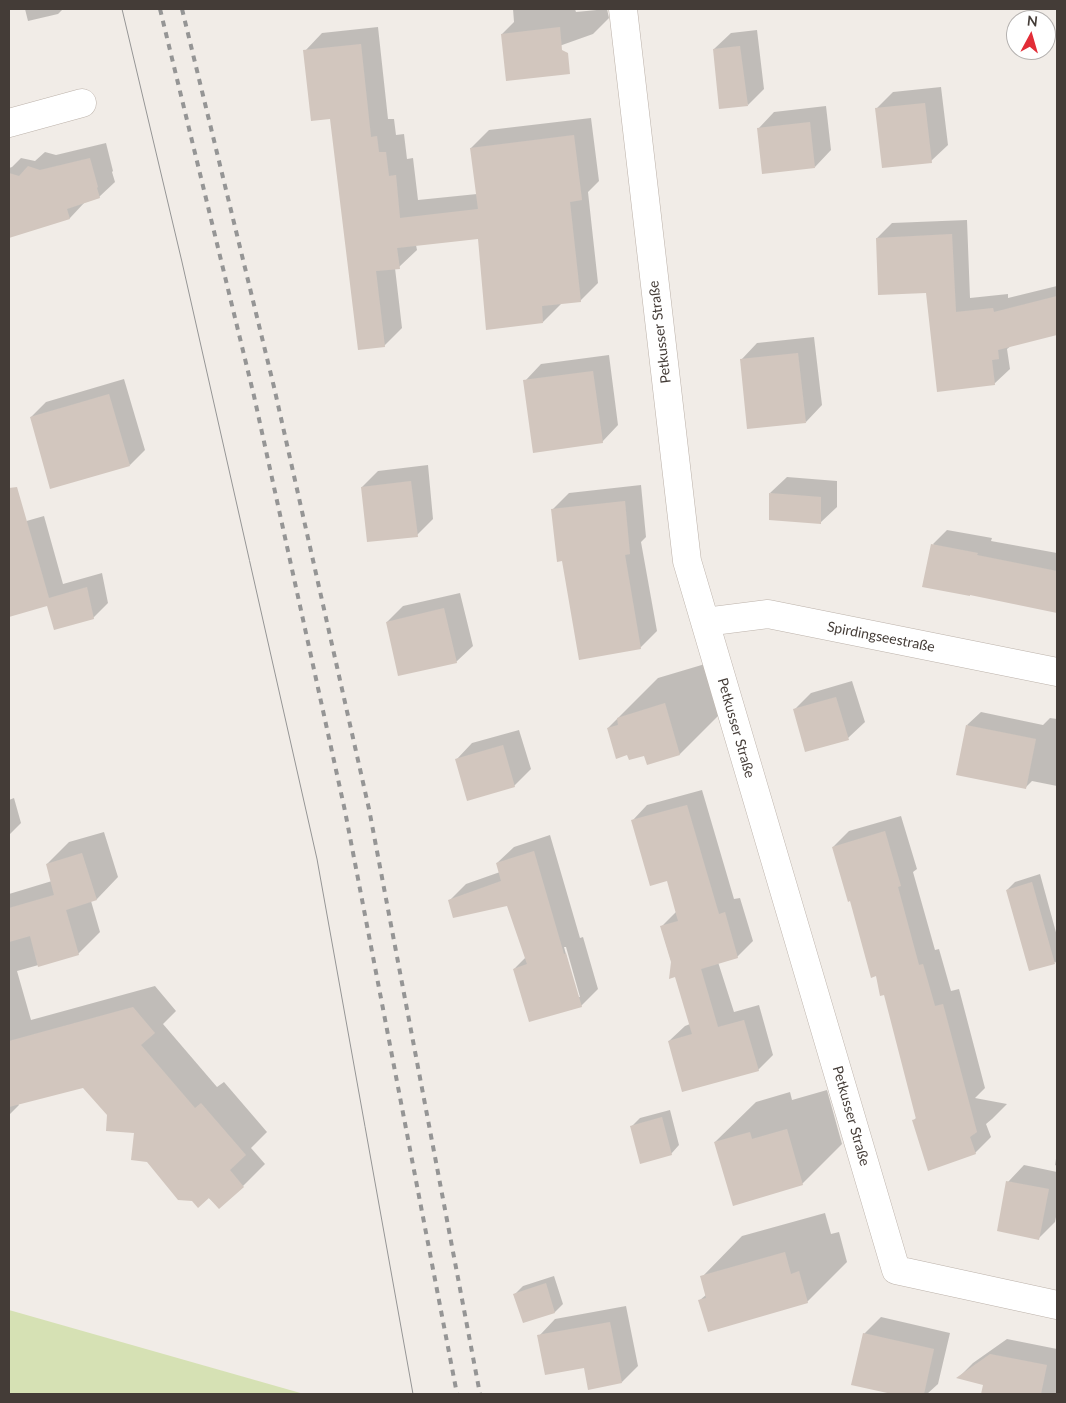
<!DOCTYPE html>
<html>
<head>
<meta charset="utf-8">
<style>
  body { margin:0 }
  #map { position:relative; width:1066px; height:1403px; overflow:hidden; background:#f1ece7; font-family:Lato,sans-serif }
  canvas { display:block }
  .frame { position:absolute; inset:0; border:10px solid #443c37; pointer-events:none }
  .north { position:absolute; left:1006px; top:10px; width:50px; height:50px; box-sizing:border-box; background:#fff; border:1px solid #b4b1af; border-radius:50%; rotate:6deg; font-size:14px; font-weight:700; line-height:20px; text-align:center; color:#443c37 }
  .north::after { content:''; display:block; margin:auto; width:18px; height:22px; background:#e22d37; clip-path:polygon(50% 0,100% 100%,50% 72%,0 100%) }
</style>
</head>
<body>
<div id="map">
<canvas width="1066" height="1403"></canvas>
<div class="frame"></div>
<div class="north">N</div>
</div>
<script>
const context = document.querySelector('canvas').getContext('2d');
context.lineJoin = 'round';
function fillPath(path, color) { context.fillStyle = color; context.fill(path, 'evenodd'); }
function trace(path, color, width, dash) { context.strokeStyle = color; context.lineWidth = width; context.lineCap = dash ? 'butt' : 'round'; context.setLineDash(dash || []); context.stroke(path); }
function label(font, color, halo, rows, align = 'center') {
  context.font = font + ' Lato,sans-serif'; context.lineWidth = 4; context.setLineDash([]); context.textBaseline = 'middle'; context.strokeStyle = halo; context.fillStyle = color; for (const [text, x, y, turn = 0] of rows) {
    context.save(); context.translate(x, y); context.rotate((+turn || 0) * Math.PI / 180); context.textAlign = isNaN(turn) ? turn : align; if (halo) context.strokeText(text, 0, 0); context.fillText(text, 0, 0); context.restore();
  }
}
fillPath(new Path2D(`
  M9,1310l295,84h-295z`), '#d6e1b4');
fillPath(new Path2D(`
  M25,9h38l-5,5 -30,7z
  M513,9h62l1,3 31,-3 2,9 -16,16 -87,31 -4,-31 12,-12z
  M378,27l10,92h6l2,16 8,-1 3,25 6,-1 5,42 59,-6 -6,-46 18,-18 102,-12 8,63 -11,11 10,91 -18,18 -20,2 1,1 -18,18 -64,-84 -63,7 1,5 -18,17 -4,1 7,60 -18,18 -52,-228 -27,-67 17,-18z
  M757,30l7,59 -16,16 -34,-56 17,-16z
  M941,87l7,58 -17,16 -54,-53 16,-16z
  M826,106l5,44 -16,17 -57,-38 16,-17z
  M106,143l7,28 -1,1 3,10 -16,15 -14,5 -15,16 -61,18v-68l3,-1 9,-9 14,3 10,-9 11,3z
  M967,220l3,78 38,-4v4l49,-12v47l-45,12 -5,4 3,20 -16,15 -67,-92 -50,-54 15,-15z
  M814,337l8,68 -16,17 -65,-62 16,-17z
  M609,355l9,70 -16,17 -77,-61 16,-17z
  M124,379l21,71 -15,15 -99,-48 15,-15z
  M428,465l5,54 -16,16 -55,-48 16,-16z
  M787,477l50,4v26l-17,16 -50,-30z
  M641,485l5,52 -5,5 16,89 -17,17 -87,-139 16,-16z
  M44,516l19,68 39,-11 6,30 -15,15 -45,-14 -38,11 -1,-5v-84z
  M947,530l45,8 -1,3 66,12v58l-87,-18 -37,-49z
  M460,593l13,53 -17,16 -69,-40 16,-16z
  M705,664l15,50 -40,40 -32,9 -3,-9 -37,-26 50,-50z
  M852,681l13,41 -17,16 -54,-28 17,-17z
  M981,712l62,13 7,-7 7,1v67l-25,-5 -7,7 -58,-63z
  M519,730l12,39 -17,17 -58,-26 16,-17z
  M702,790l32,109 6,-1 13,43 -16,16 -19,5 16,50 25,-7 14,50 -15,15 -89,-29 16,-15 5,-2 -29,-97 16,-16 -9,-32 -36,-58 15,-16z
  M14,798l7,25 -12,12v-35z
  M901,816l16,53 -4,3 22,78 4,-1 12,42 8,-2 26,99 -10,10 32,6 -15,15 -6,5 5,13 -16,16 -62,-32 4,-4 -32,-124 -52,-146 16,-16z
  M104,832l14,45 -21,22 -6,2 9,31 -22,22 -61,17 14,49 124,-34 21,25 -13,13 54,63 7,-5 43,50 -16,16 14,16 -22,22 -24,21 -84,-75 -27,-18 -25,-28 -65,17 1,2 -10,10v-221l43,-13 -5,-17 22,-22z
  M550,835l30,103 3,-1 15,52 -17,17 -67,-37 12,-12 -18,-53 -58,-4 16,-16 34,-12 -3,-9 17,-16zM564,947h2l14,50h-2z
  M1040,874l17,62v24l-2,3 -48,-73 8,-8z
  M827,1090l15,54 -40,40 -87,-42 41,-40 34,-10 2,8z
  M670,1110l9,35 -8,9 -39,-28 8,-8z
  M1057,1152v14l-2,-1z
  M1024,1165l33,7v40l-2,10 -16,16 -31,-56z
  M825,1213l6,21 8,-2 8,30 -40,40 -107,-2 7,-6 -5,-17 40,-41z
  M554,1276l9,28 -8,8 -31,10 -9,-28 8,-8z
  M626,1306l12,60 -16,16 -37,-16 -46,-30 16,-17z
  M881,1317l69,16 -12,51 -11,10h-30l-44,-10 11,-50z
  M1007,1339l50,10v45h-74l2,-10 -26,-7 14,-14z`), '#0003');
fillPath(new Path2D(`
  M560,27l2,23 6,3 2,21 -64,7 -5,-47z
  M361,44l10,93 6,-1 2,16h7l3,24 7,-1 4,43 78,-9 -8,-61 104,-13 8,65 -12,2 11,100 -39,4 1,17 -57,7 -8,-91 -81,9 3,21 -24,2 9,76 -27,3 -28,-231 -19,2 -8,-71z
  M740,46l8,60 -29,3 -6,-60z
  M925,103l7,60 -50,5 -7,-60z
  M810,122l5,46 -53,6 -5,-46z
  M90,158l8,29 -1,1 3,10 -33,11 3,10 -61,19v-65l10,3 9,-10 12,4z
  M952,234l4,78 37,-4 1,4 63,-16v39l-59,15 1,9 -7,1 3,25 -58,7 -11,-99 -48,2 -2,-57z
  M798,353l8,70 -59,6 -7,-70z
  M593,371l10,72 -70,10 -10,-73z
  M109,394l21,72 -80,23 -20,-72z
  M411,481l7,56 -51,5 -6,-55z
  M17,487l32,111 38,-11 7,32 -40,11 -7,-24 -38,11v-129z
  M769,493l52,4v27l-52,-4z
  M625,501l5,53 -5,1 16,94 -62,11 -17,-99 -5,1 -6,-53z
  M931,544l47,9 -1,2 80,16v42l-87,-18v1l-48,-9z
  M444,608l13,55 -59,13 -12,-54z
  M836,697l13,43 -44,12 -12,-43z
  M665,703l15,52 -33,10 -3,-9 -15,4 -2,-5 -11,4 -9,-31 11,-3 -1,-7z
  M966,725l70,14 -10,50 -70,-14z
  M503,745l12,42 -48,14 -12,-42z
  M687,805l32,109 6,-2 13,46 -37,11 17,58 26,-7 15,51 -77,21 -14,-51 24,-7 -17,-57 -6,2 2,-17 -11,-36 18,-5 -11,-40 -17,5 -19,-66z
  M885,831l16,55 -3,1 21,78 4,-1 12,42 8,-2 34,128 -7,5 6,17 -48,17 -16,-51 4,-1 -32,-124 -4,1 -4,-20 -5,2 -21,-77 -2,1 -16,-55z
  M534,851l30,103 2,-1 16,54 -53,15 -16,-53 14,-5 -20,-58 -54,12 -5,-18 53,-19 -5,-18z
  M82,853l15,47 -31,10 13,45 -41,12 -8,-31 -21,6v-34l45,-13 -8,-31z
  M1032,882l23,82 -26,7 -23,-81z
  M133,1007l22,26 -14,12 54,63 6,-5 45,52 -16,15 14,17 -25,22 -10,-11 -11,10 -6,-7 -14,-1 -31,-38 -16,-2 3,-27 -28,-2 1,-16 -24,-27 -74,19v-66z
  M662,1117l10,38 -32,9 -10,-38z
  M787,1129l16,56 -70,21 -19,-64 36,-10 2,7z
  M1006,1181l43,8 -10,51 -42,-9z
  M785,1252l6,22 8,-3 9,32 -100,29 -10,-32 8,-2 -6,-22z
  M546,1283l9,30 -32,10 -10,-29z
  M610,1322l12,61 -34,7 -4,-22 -39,7 -8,-40z
  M863,1333l71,16 -10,45h-32l-41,-9z
  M990,1354l57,11 -6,29h-60l2,-9 -27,-7z`), '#d2c6be');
const minor = new Path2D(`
  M623,9l64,552 209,709 161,35
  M9,123l73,-20
  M705,622l63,-8 289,58`);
trace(minor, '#bcb2aa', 29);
trace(minor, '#fff', 28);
trace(new Path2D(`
  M122,9l60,253 135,597 96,535`), '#959595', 1);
trace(new Path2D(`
  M160,9l94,387 91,415 112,583
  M182,9l92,378 95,422 111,585`), '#959595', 4, [6, 6]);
label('14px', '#443c37', '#fff', [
  ["Petkusser Straße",660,332,-97],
  ["Spirdingseestraße",881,637,11],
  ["Petkusser Straße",736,728,74],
  ["Petkusser Straße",851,1116,74]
]);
</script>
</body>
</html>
